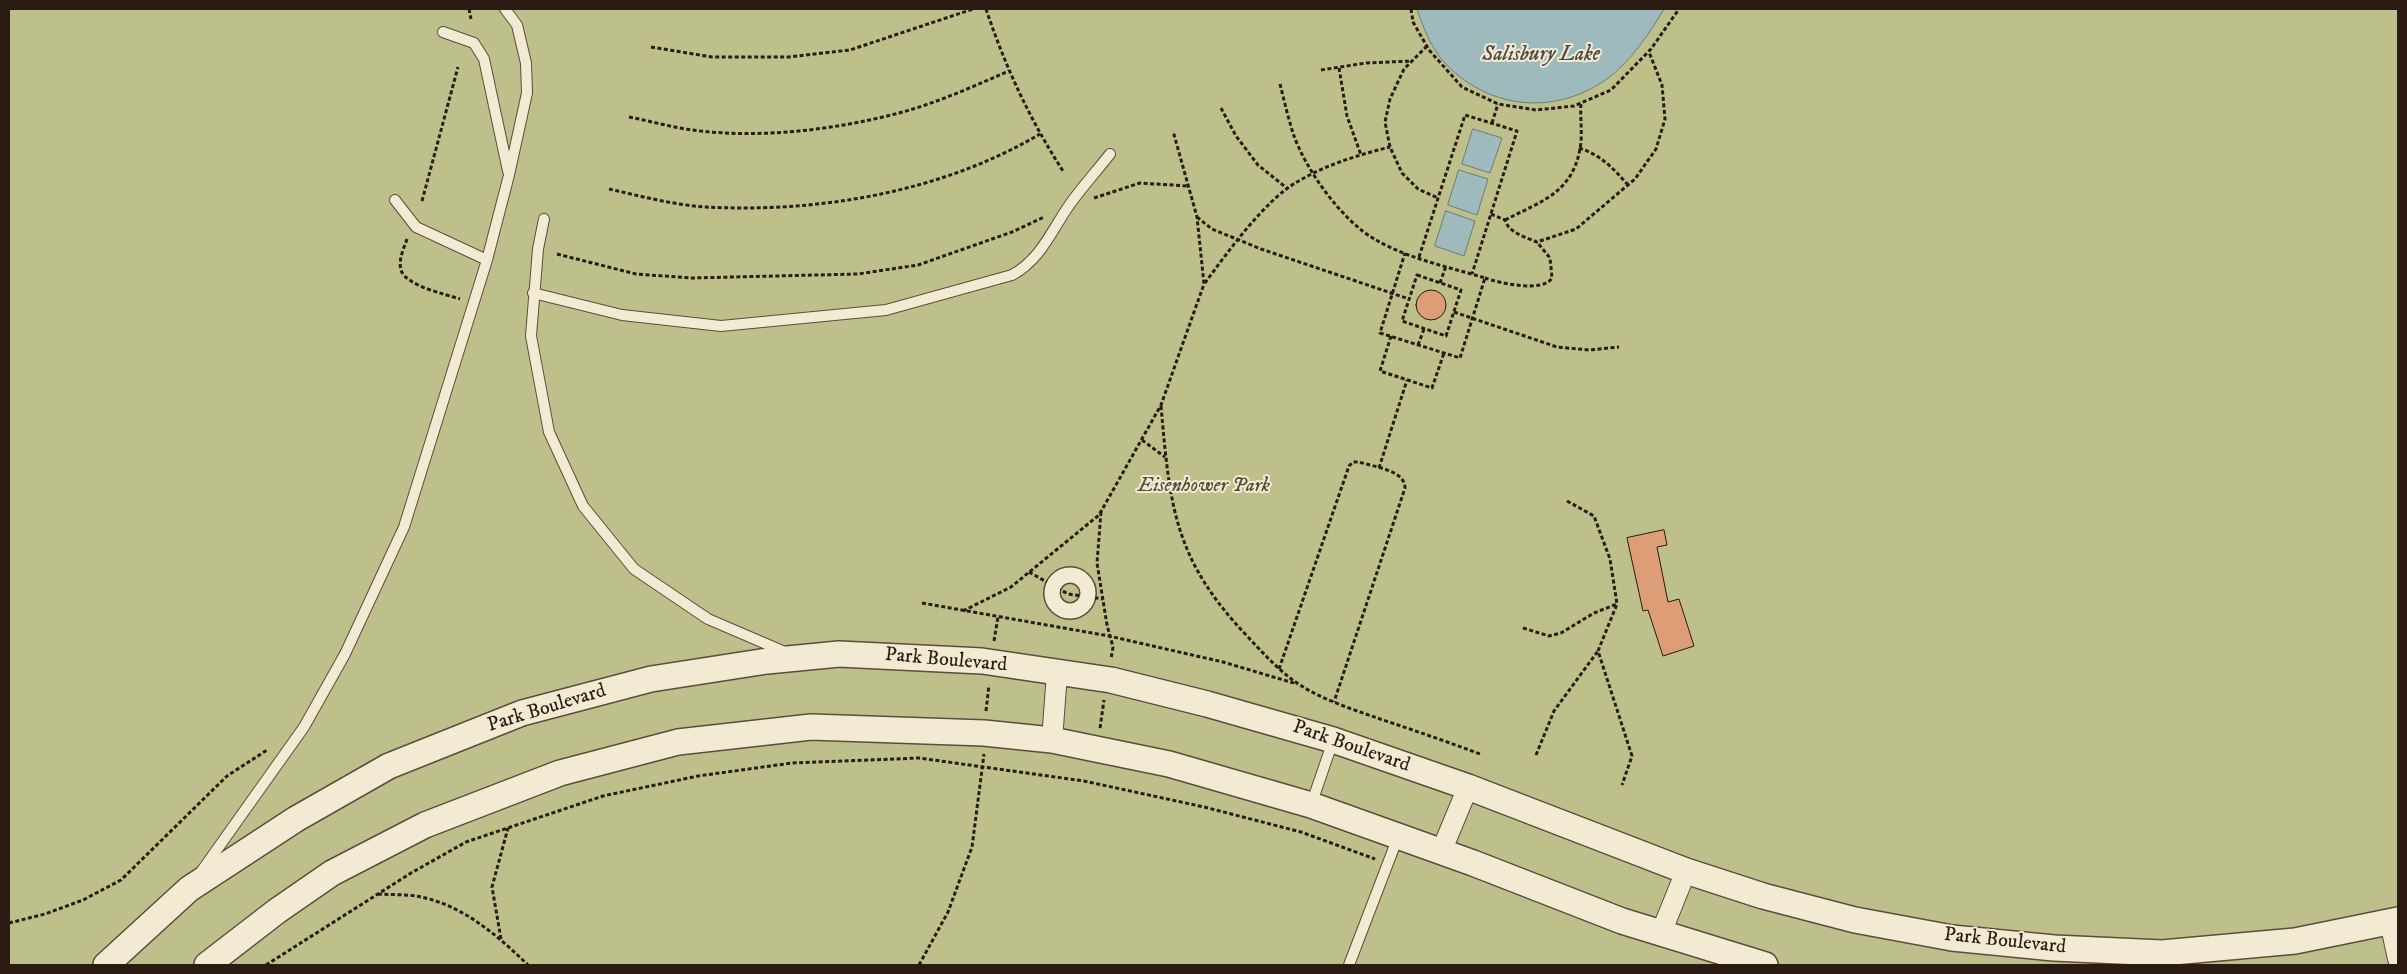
<!DOCTYPE html>
<html>
<head>
<meta charset="utf-8">
<style>
  body { margin:0 }
  #map { position:relative; width:2407px; height:974px; overflow:hidden; background:#eddfbb; font-family:"IM FELL DW Pica",serif }
  canvas { display:block }
  .frame { position:absolute; inset:0; border:10px solid #2b1b12; pointer-events:none }
</style>
</head>
<body>
<div id="map">
<canvas width="2407" height="974"></canvas>
<div class="frame"></div>
</div>
<script>
const context = document.querySelector('canvas').getContext('2d');
context.lineJoin = 'round';
function fillPath(path, color) { context.fillStyle = color; context.fill(path, 'evenodd'); }
function trace(path, color, width, dash) { context.strokeStyle = color; context.lineWidth = width; context.lineCap = dash ? 'butt' : 'round'; context.setLineDash(dash || []); context.stroke(path); }
function label(font, color, halo, rows, align = 'center') {
  context.font = font + ' "IM FELL DW Pica",serif'; context.lineWidth = 4; context.setLineDash([]); context.textBaseline = 'middle'; context.strokeStyle = halo; context.fillStyle = color; for (const [text, x, y, turn = 0] of rows) {
    context.save(); context.translate(x, y); context.rotate((+turn || 0) * Math.PI / 180); context.textAlign = isNaN(turn) ? turn : align; if (halo) context.strokeText(text, 0, 0); context.fillText(text, 0, 0); context.restore();
  }
}
fillPath(new Path2D(`
  M9,9h2389v956h-2389z`), '#bec08c');
const water = new Path2D(`
  M1417,9h247c-15,25 -33,52 -57,70 -54,38 -121,30 -165,-19 -12,-15 -19,-33 -25,-51z
  M1473,129l29,9 -12,35 -28,-9z
  M1459,170l29,9 -11,36 -29,-10z
  M1446,211l29,10 -11,35 -29,-10z`);
fillPath(water, '#9ebabc');
trace(water, '#707a78', 1);
const building = new Path2D(`
  M1416 305a15 15 0 1 1 30 0a15 15 0 1 1-30 0Z
  M1664,530l3,15 -10,2 11,55 11,-3 15,47 -31,10 -15,-46 -5,1 -16,-73z`);
fillPath(building, '#dd9d77');
trace(building, '#2b1b12', 1);
const service = new Path2D(`
  M443,32l31,11 10,16 24,112
  M395,200l21,27 71,33
  M544,219l-6,30 -7,87 18,96 34,74 51,63 74,50 77,33
  M533,293l89,22 99,11 165,-16 126,-35c28,-15 39,-43 56,-68 13,-19 28,-35 42,-53
  M1311,805l22,-64
  M201,872l103,-145 41,-73 59,-127 83,-267 22,-85 18,-82 -1,-30 -9,-38 -12,-16
  M1349,965l49,-128`);
const pedestrian = new Path2D(`
  M1052 593a18 18 0 1 1 36 0a18 18 0 1 1-36 0Z`);
const minor = new Path2D(`
  M1052,740l5,-67
  M1441,852l27,-65
  M2390,922l8,37
  M1661,933l25,-62`);
const tertiary = new Path2D(`
  M106,965l83,-76 107,-70 93,-53 133,-53 129,-34 116,-18 72,-7 143,7 129,19 96,24 126,36 135,47 218,84 77,25 92,24 97,18 102,10 108,5 133,-12 103,-21
  M207,965l70,-54 55,-38 93,-48 135,-52 118,-31 133,-15 173,6 68,7 117,24 142,41 162,58 149,58 143,44`);
trace(service, '#5c4c3c', 12);
trace(pedestrian, '#5c4c3c', 18);
trace(minor, '#5c4c3c', 22);
trace(tertiary, '#5c4c3c', 28);
trace(new Path2D(`
  M469,9l2,10
  M986,9c19,57 44,111 77,162
  M1411,9l2,13 16,28 33,37 36,17 38,6 38,-4 37,-16 40,-41 28,-40
  M1427,46l-23,23 -14,30 -5,23 5,25 12,26 16,16 20,9
  M651,47l61,10h77l61,-7 123,-41
  M1339,68l8,48 14,39
  M1321,70l45,-7 46,-2
  M1280,84c4,16 8,33 13,49 12,36 49,88 83,107 33,19 73,27 109,38l-25,80 -80,-25 25,-80
  M1221,108l15,28 22,29 30,24
  M629,117c21,4 42,10 63,13 67,9 142,0 207,-17 38,-10 75,-27 110,-42
  M1492,123l6,-19
  M1579,148c22,7 34,20 49,37
  M609,189c31,7 65,16 97,18 113,6 236,-15 334,-73
  M1094,198l46,-15 48,3
  M422,201l36,-134
  M1491,214l14,6c4,13 20,17 32,22l39,-13 59,-50 21,-30 9,-30 -3,-34 -13,-33
  M1197,217l15,12 49,20 148,50
  M1505,220c39,-20 70,-28 76,-78 1,-13 -1,-26 0,-39
  M407,239c-3,9 -9,21 -6,31 5,16 44,24 59,29
  M557,254l79,20 56,4 166,-4 60,-9 94,-33 32,-15
  M1419,257l46,-142 52,16 -45,143
  M1417,275l44,15 -15,46 -44,-15z
  M1485,278c14,5 58,15 67,0l-2,-20 -13,-16
  M1205,283c22,-30 60,-83 92,-101 28,-17 61,-27 93,-35
  M1440,283l6,-17
  M1454,312l103,35 32,3 30,-3
  M1391,336l-11,35 52,17 12,-35
  M1418,345l6,-16
  M1161,406c9,101 13,153 86,230 17,18 33,36 53,49 25,16 55,25 83,35 33,11 65,22 97,34
  M1142,440l23,17
  M1379,468l28,-88
  M1567,501l27,15 16,43 7,45 -19,47 34,105 -10,29
  M1101,512l-4,51 10,62 6,22 -2,12
  M1029,572l39,22 35,5
  M922,603l187,33 114,26 74,22
  M963,611l48,-24 88,-72 62,-110 43,-121 -7,-67 -24,-86
  M1523,628l26,8 12,-3 33,-20 23,-9
  M994,641l4,-24
  M1279,669l70,-203 4,-4h6c15,5 46,8 46,26l-71,214
  M986,711l3,-26
  M1100,728l4,-28
  M1536,755l18,-44 44,-60
  M378,894c14,1 30,0 43,3 43,9 77,39 107,68
  M9,923l36,-9 38,-14 38,-20 106,-104 40,-26
  M501,939l-9,-52 16,-59
  M266,965l145,-92 55,-31 137,-46 95,-20 94,-13 127,-5 165,23 120,26 97,25 74,27
  M919,965l29,-53 24,-65 12,-93`), '#2b1b12', 3, [4, 2.5]);
trace(service, '#f3ead3', 10);
trace(pedestrian, '#f3ead3', 15);
trace(minor, '#f3ead3', 20);
trace(tertiary, '#f3ead3', 25);
label('italic 20px', '#574d37', '#f3ead3', [
  ["Eisenhower Park",1204,487]
]);
label('20px', '#2b1b12', '#f3ead3', [
  ["Park Boulevard",946,661,5],
  ["Park Boulevard",547,709,-17],
  ["Park Boulevard",1351,747,19],
  ["Park Boulevard",2005,942,6]
]);
label('italic 21px', '#4e4b45', '#f3ead3', [
  ["Salisbury Lake",1541,56]
]);
</script>
</body>
</html>
